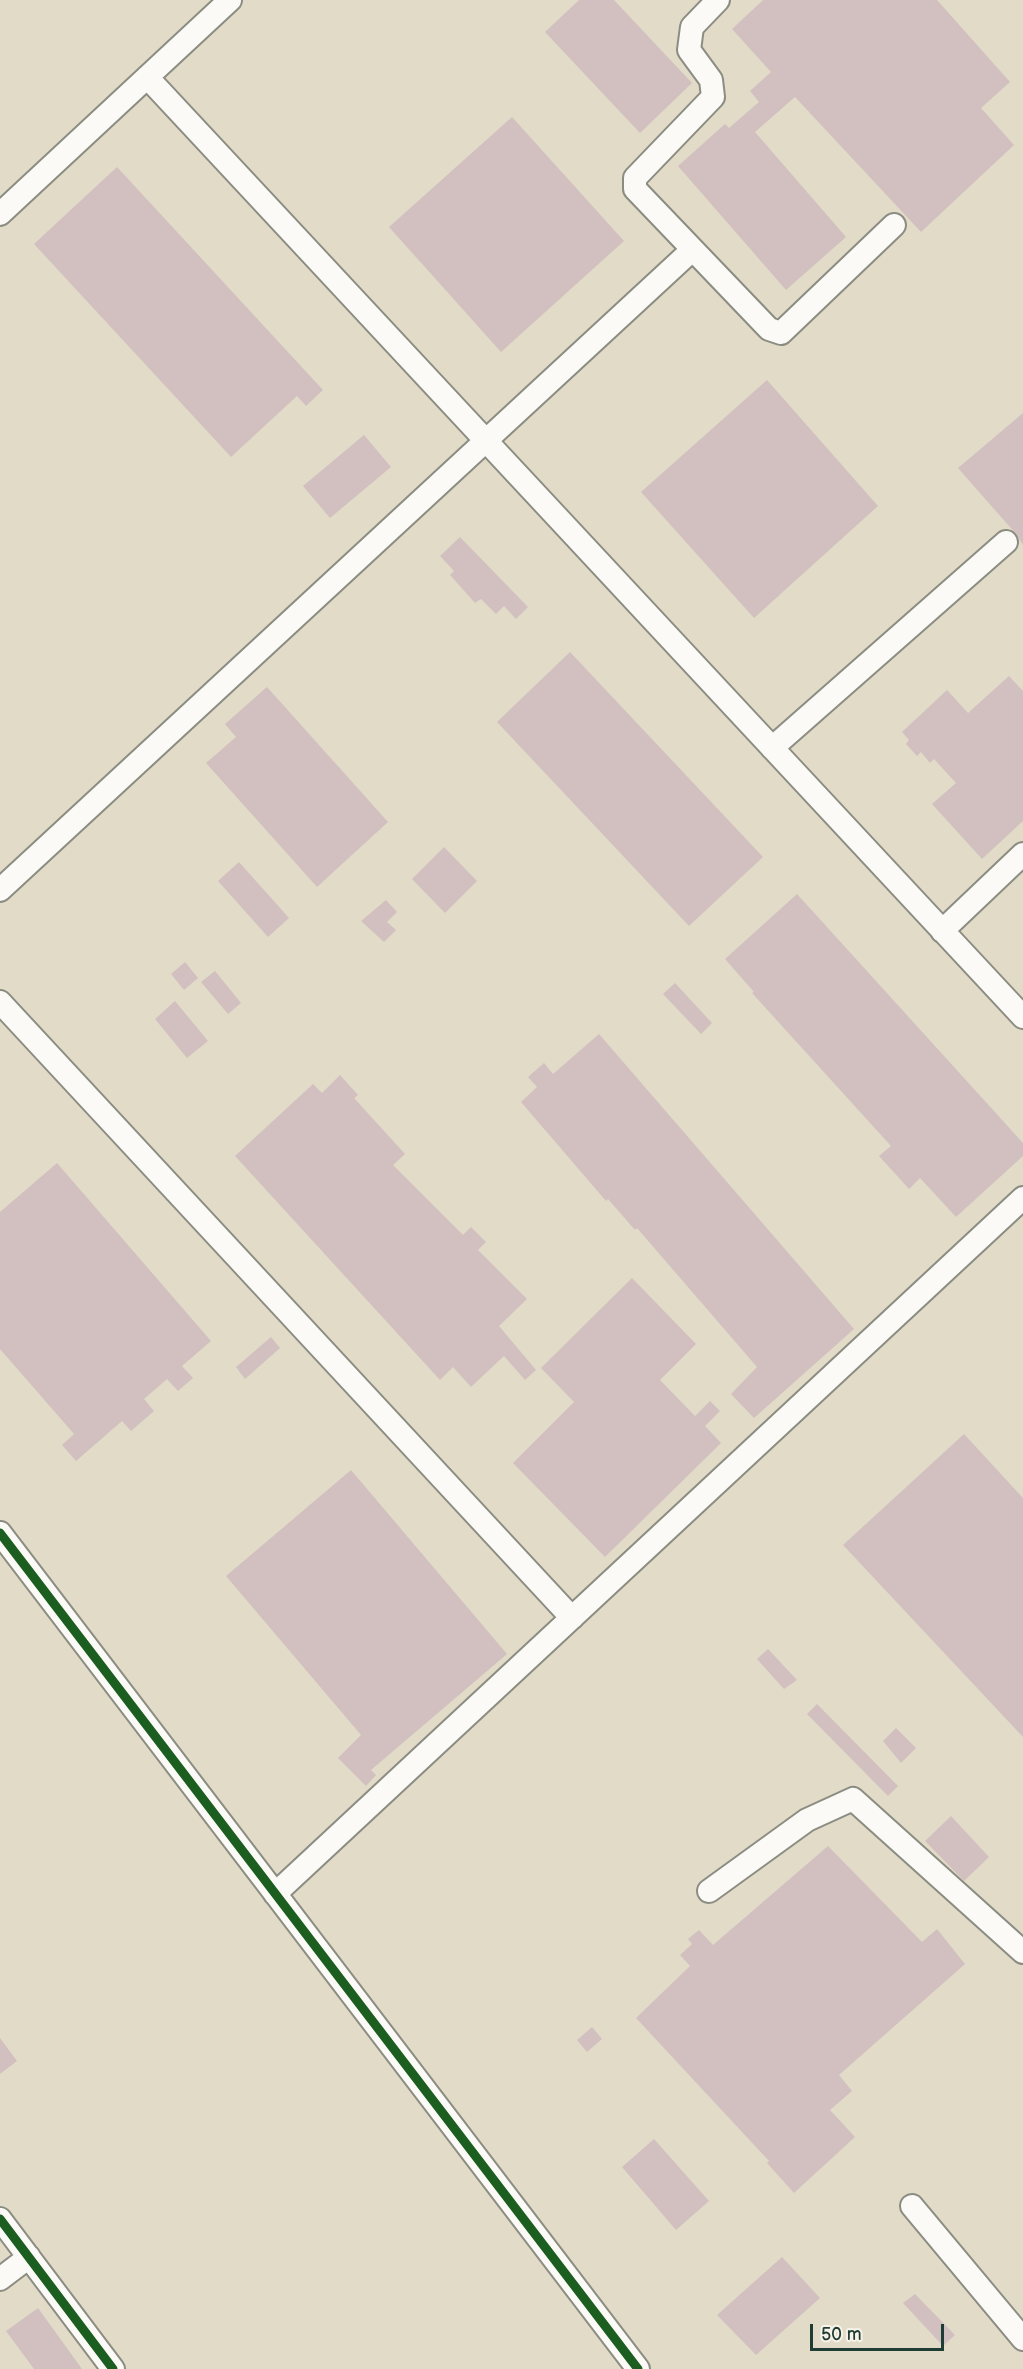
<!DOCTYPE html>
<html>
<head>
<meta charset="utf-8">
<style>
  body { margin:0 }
  #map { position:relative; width:1023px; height:2369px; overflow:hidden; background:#e2dbc8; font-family:"Balsamiq Sans",sans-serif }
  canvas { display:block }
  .scale { position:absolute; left:810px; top:2324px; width:134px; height:27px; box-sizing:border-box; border:3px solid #1f3d34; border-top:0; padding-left:8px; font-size:18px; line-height:21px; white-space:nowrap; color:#1f3d34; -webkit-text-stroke:4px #f7f3e8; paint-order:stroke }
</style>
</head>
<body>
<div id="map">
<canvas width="1023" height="2369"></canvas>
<div class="scale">50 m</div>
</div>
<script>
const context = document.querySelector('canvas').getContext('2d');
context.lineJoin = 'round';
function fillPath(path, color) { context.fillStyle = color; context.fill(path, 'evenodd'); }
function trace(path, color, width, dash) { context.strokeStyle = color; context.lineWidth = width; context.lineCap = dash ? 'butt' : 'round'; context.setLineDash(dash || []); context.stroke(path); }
fillPath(new Path2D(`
  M579,0h35l78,83 -52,50 -95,-101z
  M763,0h174l73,82 -29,26 33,37 -93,87 -126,-135 -40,35 91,105 -60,53 -108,-124 47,-42 4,4 30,-26 -9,-11 21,-19 -39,-43z
  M512,117l112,124 -123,111 -112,-125z
  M117,167l206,223 -17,16 -9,-10 -66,61 -197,-213z
  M767,380l111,126 -124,112 -113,-126z
  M1023,413v132l-7,-11 -58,-66z
  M364,435l27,32 -61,51 -27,-32z
  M460,537l68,70 -12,12 -12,-13 -8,8 -15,-15 -6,4 -25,-28 4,-4 -14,-15z
  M570,652l193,205 -74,69 -192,-204z
  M1009,676l14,15v130l-41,38 -50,-55 24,-21 -22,-24 -4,4 -9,-11 -4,4 -11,-12 3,-4 -7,-8 45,-42 21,23z
  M267,687l121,135 -71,65 -111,-124 30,-26 -11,-13z
  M444,847l33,34 -32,32 -33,-34z
  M239,862l50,56 -21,19 -50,-56z
  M797,894l226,249v13l-67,61 -36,-39 -11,11 -30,-33 12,-10 -139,-153 2,-1 -29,-33z
  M386,900l11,12 -10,10 9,8 -12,12 -23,-21z
  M185,962l13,16 -14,12 -13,-16z
  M215,971l26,32 -13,11 -27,-32z
  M675,983l37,40 -11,11 -38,-40z
  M175,1001l33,40 -21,17 -32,-39z
  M599,1034l255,295 -100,89 -23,-24 26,-27 -120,-139 -2,2 -27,-31 -2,2 -85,-99 16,-15 -9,-10 16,-14 9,11z
  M340,1075l18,20 -4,3 51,56 -12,11 70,70 8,-8 15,15 -8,8 49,49 -28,27 37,44 -11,10 -21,-24 -33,31 -18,-20 -13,13 -205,-224 78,-72 9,9z
  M57,1163l154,178 -29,25 11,12 -15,13 -11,-12 -23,20 10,12 -23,20 -9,-10 -46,40 -14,-16 12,-11 -74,-85v-137z
  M632,1278l64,66 -36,36 35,36 15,-15 10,10 -15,15 16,17 -116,114 -92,-94 61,-61 -33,-34z
  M271,1337l9,11 -35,31 -9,-12z
  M964,1434l59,64v239l-180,-192z
  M351,1470l156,184 -136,116 5,5 -10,11 -28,-28 23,-23 -135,-159z
  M768,1649l29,31 -13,9 -27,-30z
  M817,1704l81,82 -10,10 -81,-82z
  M896,1728l20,20 -15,15 -18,-22z
  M951,1816l38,41 -25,24 -39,-40z
  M828,1846l94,96 15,-13 28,35 -126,111 13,16 -22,19 25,27 -61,56 -27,-30 2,-2 -133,-143 54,-52 -10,-11 12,-11 -4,-5 11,-9 14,15z
  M592,2027l10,12 -15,13 -10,-12z
  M0,2038l17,23 -17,13z
  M654,2139l55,62 -33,29 -54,-63z
  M782,2257l38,41 -64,57 -39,-40z
  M915,2294l40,41 -12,11 -40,-43z
  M38,2308l44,61h-48l-28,-38z`), '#d1c0bf');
const minor = new Path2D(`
  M718,0l-26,27 -3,23 22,30 2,17 -78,81v11l134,140 12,4 113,-108
  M147,77l876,940
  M0,214l230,-214
  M772,748l234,-206
  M0,890l691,-639
  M942,931l81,-77
  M0,1002l572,616
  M0,1533l638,836
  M709,1891l98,-71 46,-21 170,153
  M275,1894l748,-696
  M912,2206l111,133
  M0,2219l113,150
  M0,2279l29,-22`);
trace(minor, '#8c8d82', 26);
trace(minor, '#fbfaf7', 22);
trace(new Path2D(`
  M0,1533l638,836
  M0,2219l113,150`), '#1b5e20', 9);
</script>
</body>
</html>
